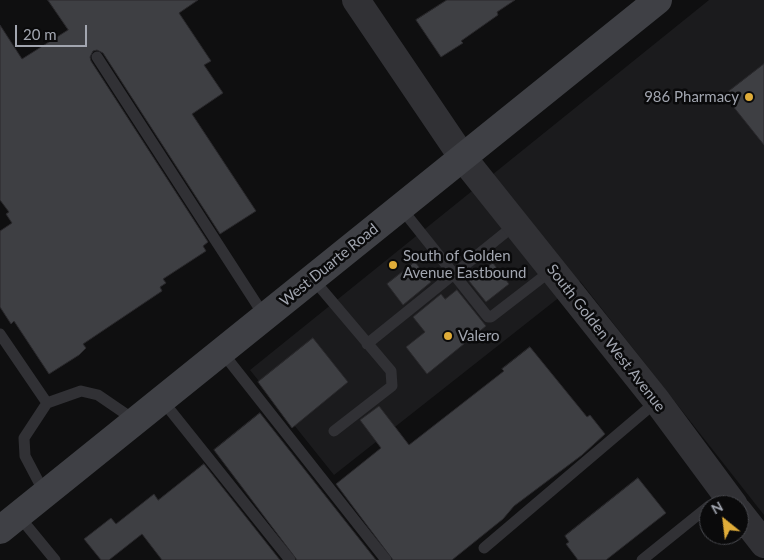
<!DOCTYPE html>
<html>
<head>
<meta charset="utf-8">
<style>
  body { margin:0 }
  #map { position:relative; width:764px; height:560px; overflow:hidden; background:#0f0f10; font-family:Lato,sans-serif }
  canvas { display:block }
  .north { position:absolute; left:699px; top:495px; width:50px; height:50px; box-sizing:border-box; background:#0a0a0b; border:1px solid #47484d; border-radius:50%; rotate:331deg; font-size:14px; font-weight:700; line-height:20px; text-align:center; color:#a2a6b0 }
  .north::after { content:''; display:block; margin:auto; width:18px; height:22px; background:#dfac39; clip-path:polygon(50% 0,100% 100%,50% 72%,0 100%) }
  .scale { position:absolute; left:15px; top:25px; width:72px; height:22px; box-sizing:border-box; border:2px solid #a2a6b0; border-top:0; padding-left:6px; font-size:15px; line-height:18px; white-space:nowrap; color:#a2a6b0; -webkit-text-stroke:4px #0a0a0b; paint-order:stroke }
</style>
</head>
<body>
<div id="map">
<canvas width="764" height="560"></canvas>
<div class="north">N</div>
<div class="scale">20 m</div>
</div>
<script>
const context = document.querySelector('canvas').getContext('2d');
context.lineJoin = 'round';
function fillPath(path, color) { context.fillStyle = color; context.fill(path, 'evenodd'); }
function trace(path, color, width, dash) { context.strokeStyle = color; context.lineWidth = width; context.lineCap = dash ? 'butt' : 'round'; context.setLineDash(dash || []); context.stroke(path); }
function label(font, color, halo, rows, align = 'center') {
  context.font = font + ' Lato,sans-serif'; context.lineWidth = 5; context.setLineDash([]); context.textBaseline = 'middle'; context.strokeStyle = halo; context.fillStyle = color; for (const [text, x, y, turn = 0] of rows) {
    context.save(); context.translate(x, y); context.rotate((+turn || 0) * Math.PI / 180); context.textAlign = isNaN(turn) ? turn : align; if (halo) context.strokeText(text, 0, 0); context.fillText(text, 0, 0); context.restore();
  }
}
fillPath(new Path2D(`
  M709,0h55v515l-184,-234 -246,194 -84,-105z`), '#1b1b1d');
const building = new Path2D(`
  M48,0h150l-19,13 32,48 -7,4 19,28 -31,21 64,97 -36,23 -117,-181 -6,-3 -4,1 -3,6 1,4 117,181 -5,4 3,5 -43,28 3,4 -6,4 2,4 -79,53 3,4 -7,7 -30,19 -35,-53 -3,3 -11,-17v-76l12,-8 -6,-9 3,-2 -9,-12v-175l22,34 46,-29z
  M447,0h68l-18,12 1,3 -37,26 2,2 -22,14 -25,-37z
  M764,64v81l-40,-50z
  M415,262l16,20 -28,23 -16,-21z
  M493,263l16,21 -23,18 -17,-21z
  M457,290l29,36 -59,48 -21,-27 19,-15 -12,-15 28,-23 4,5z
  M313,338l35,44 -56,46 -34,-46z
  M530,347l57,70 3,-2 15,19 -23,21 -68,51 -11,13 -51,41h-59l-57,-76 45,-36 -21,-28 19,-14 30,39 95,-74 -2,-2z
  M260,413l116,147h-79l-83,-110z
  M204,464l76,96h-118l-20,-26 -33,26h-8l-17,-21 27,-21 5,6 38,-30 4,6z
  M638,478l28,35 -60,47h-28l-12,-16 3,-2 -4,-6z`);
fillPath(building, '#3e3f43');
trace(building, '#2a292c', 1);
trace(new Path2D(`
  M97,57l168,260
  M401,208l87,109h3l61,-47
  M313,279l78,92 1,15 -58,45
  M0,334l47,69
  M367,344l149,-120
  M222,352l164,208
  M162,400l128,160
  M45,494l-20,-38 -1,-18 23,-35 34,-12 17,4 38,26
  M18,515l37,45
  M484,548l173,-147
  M642,560l67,-54`), '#313135', 11);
trace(new Path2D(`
  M356,0l107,158 194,243 77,104
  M739,512l25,32`), '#313135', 28);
trace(new Path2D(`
  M0,530l658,-530`), '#3f4045', 28);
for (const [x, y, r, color] of [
  [749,97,5,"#dfac39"],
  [393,265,5,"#dfac39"],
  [448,336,5,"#dfac39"]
]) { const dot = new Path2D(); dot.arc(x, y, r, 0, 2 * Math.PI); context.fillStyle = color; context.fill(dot); trace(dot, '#0a0a0b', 2); }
label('15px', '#a2a6b0', '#0a0a0b', [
  ["986 Pharmacy",739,97,"right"],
  ["South of Golden",403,256],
  ["Avenue Eastbound",403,273],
  ["Valero",458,336]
], 'left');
label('15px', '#a2a6b0', '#0a0a0b', [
  ["West Duarte Road",329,265,-39],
  ["South Golden West Avenue",606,338,52]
]);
</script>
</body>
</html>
